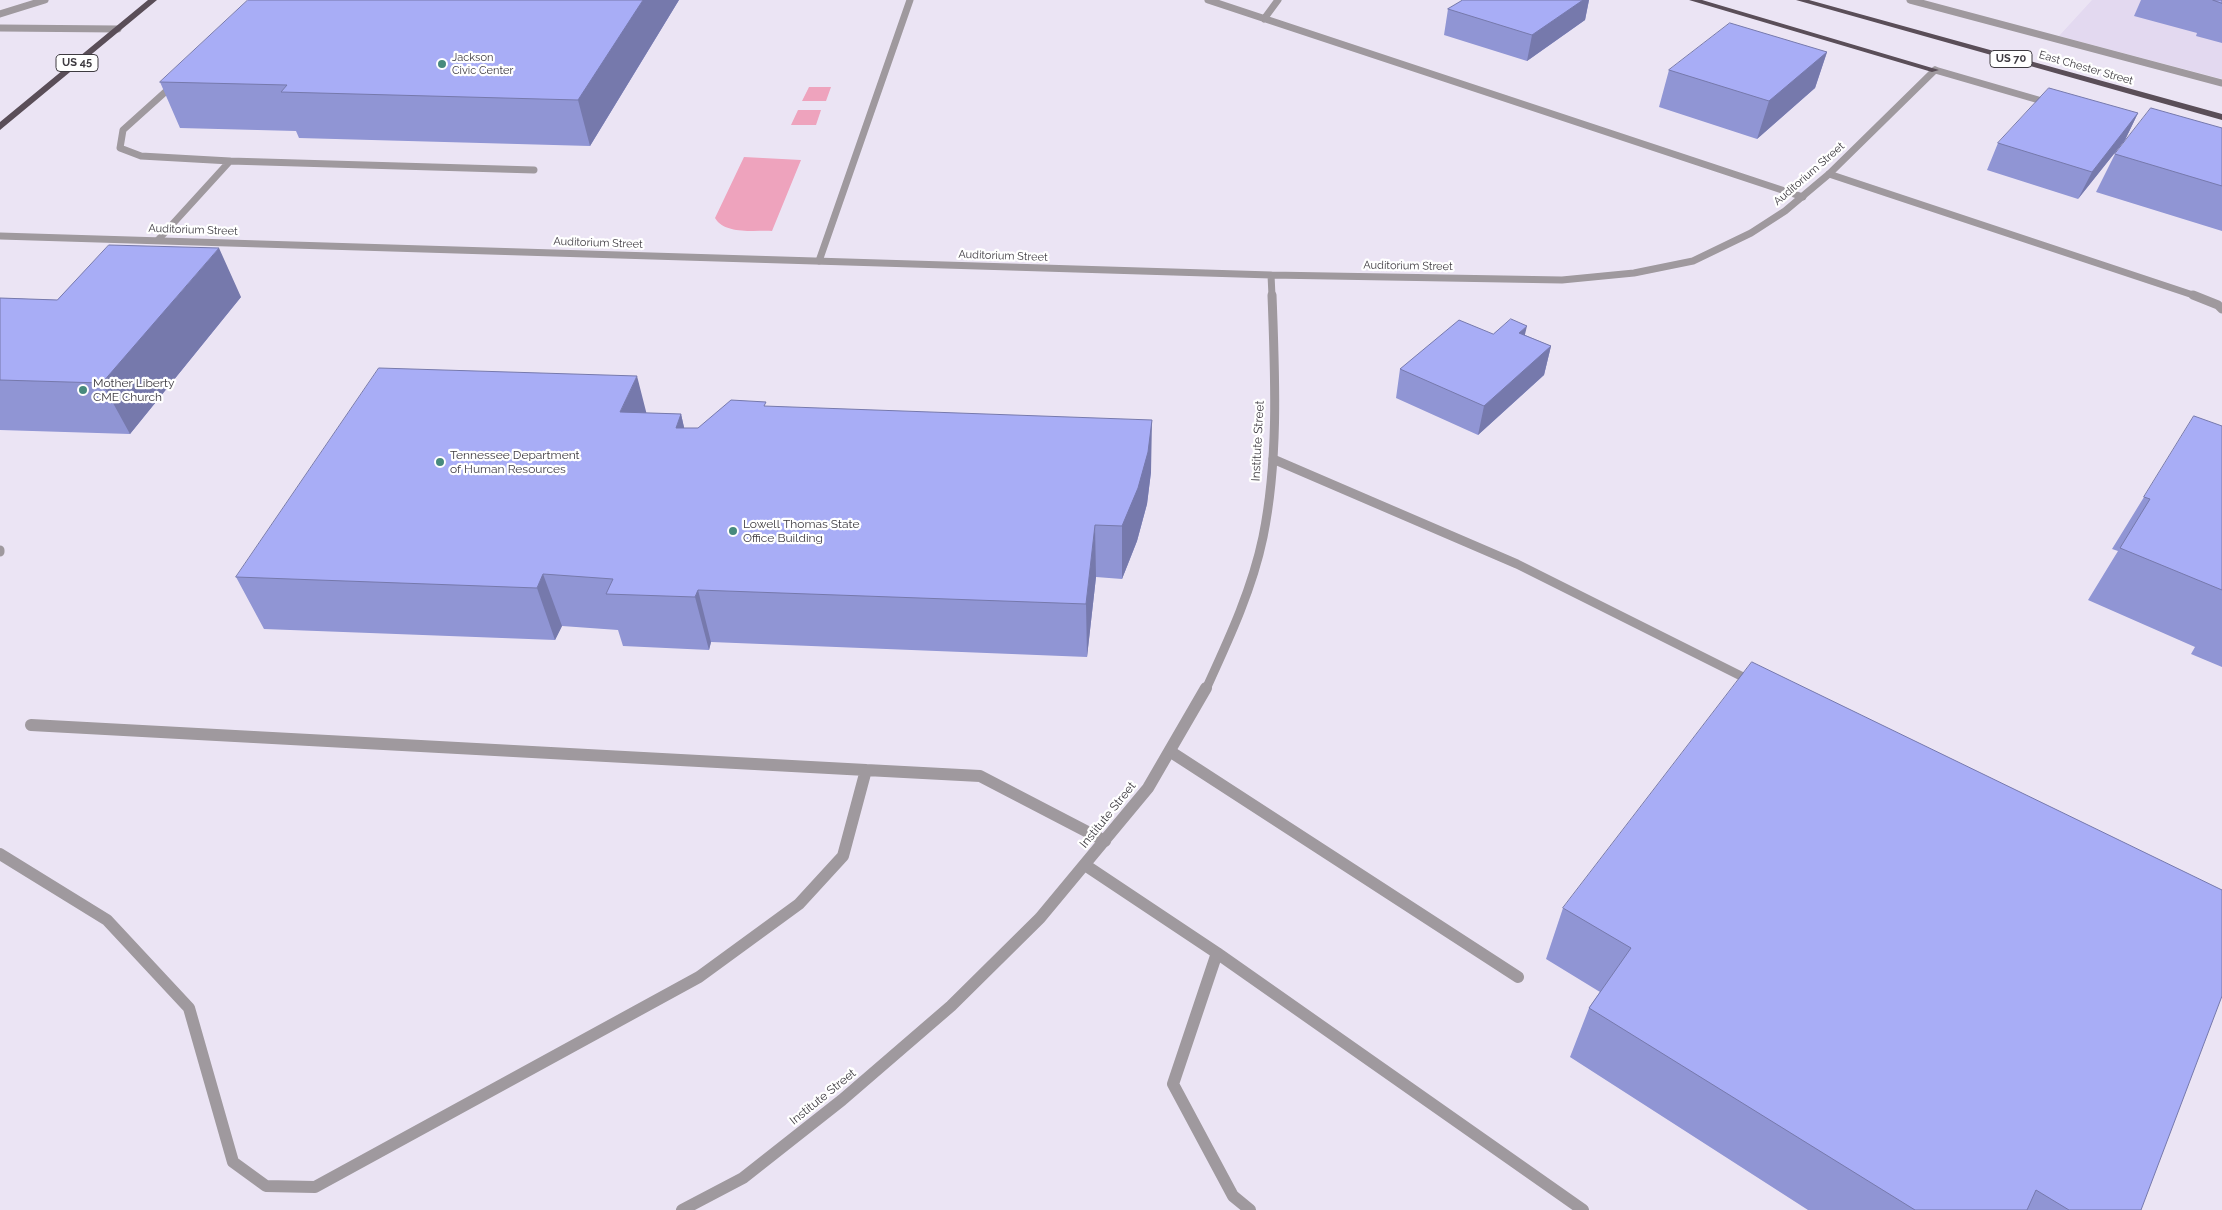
<!DOCTYPE html>
<html>
<head>
<meta charset="utf-8">
<style>
  body { margin:0 }
  canvas { display:block; background:#ebe4f4 }
</style>
</head>
<body>
<canvas width="2222" height="1210"></canvas>
<script>
const context = document.querySelector('canvas').getContext('2d');
context.lineJoin = 'round';
function fillPath(path, color) { context.fillStyle = color; context.fill(path, 'evenodd'); }
function trace(path, color, width, dash) { context.strokeStyle = color; context.lineWidth = width; context.lineCap = dash ? 'butt' : 'round'; context.setLineDash(dash || []); context.stroke(path); }
function label(font, color, halo, rows, align = 'center') {
  context.font = font + ' Raleway,sans-serif'; context.lineWidth = 4.5; context.setLineDash([]); context.textBaseline = 'middle'; context.strokeStyle = halo; context.fillStyle = color; for (const [text, x, y, turn = 0] of rows) {
    context.save(); context.translate(x, y); context.rotate((+turn || 0) * Math.PI / 180); context.textAlign = isNaN(turn) ? turn : align; if (halo) context.strokeText(text, 0, 0); context.fillText(text, 0, 0); context.restore();
  }
}
fillPath(new Path2D(`
  M2092,0h130v79l-163,-43z`), '#e3d9f0');
fillPath(new Path2D(`
  M809,87h22l-5,14h-24z
  M798,110h23l-5,15h-25z
  M744,157l57,3 -29,71c-17,-1 -47,4 -57,-13z`), '#eea3bd');
trace(new Path2D(`
  M1208,0l595,197
  M1264,19l14,-19
  M230,161l304,9
  M1829,174l367,122
  M158,240l72,-79 -89,-5 -21,-8 3,-18 50,-45
  M819,261l91,-261`), '#9f999e', 7);
trace(new Path2D(`
  M2193,295l25,10 4,4
  M1273,459l244,105 236,118
  M0,550v2`), '#9f999e', 9);
trace(new Path2D(`
  M31,725l835,45
  M1171,752l347,225
  M0,854l107,66 82,88 44,154 33,24 49,1 384,-210 100,-73 44,-48 23,-86 114,6 125,65
  M1085,865l132,88 366,257
  M1217,953l-44,131 60,112 17,14`), '#9f999e', 12);
trace(new Path2D(`
  M0,14l45,-14
  M0,28l118,1
  M0,236l1271,39 291,5 72,-7 59,-12 58,-28 34,-22 44,-37 106,-104
  M1271,275l1,21`), '#9f999e', 7);
trace(new Path2D(`
  M1206,689c22,-48 46,-99 57,-152 16,-79 12,-162 9,-242`), '#9f999e', 9);
trace(new Path2D(`
  M682,1210l61,-32 99,-78 109,-94 89,-88 108,-130 58,-100`), '#9f999e', 12);
trace(new Path2D(`
  M1910,0l312,83
  M1935,70l114,33`), '#9f999e', 7);
fillPath(new Path2D(`
  M148,0h9l-157,130v-8z
  M1689,0h13l237,70 -7,2z
  M1796,0h13l413,114v6z`), '#5a4e58');
fillPath(new Path2D(`
  M679,0l-89,146 -291,-8 -3,-7 -116,-3 -20,-46z
  M1463,0h126l-4,20 -58,41 -83,-26 4,-26z
  M2141,0h81v43l-26,-7 1,-3 -63,-17z
  M1827,52l-12,36 -58,51 -98,-32 10,-37z
  M2138,113l-13,27 -47,59 -91,-29 11,-27z
  M2222,128v103l-126,-39 19,-38z
  M241,297l-111,137 -130,-4v-132l57,2z
  M1493,334l32,1 26,11 -7,29 -66,60 -82,-37 4,-29z
  M767,407l384,65 -4,32 -10,37 -15,38 -26,-2 -9,80 -376,-15 -2,8 -86,-4 -5,-16 -56,-4 -7,14 -291,-11 -28,-52 410,-164 35,1 3,14h14z
  M2222,426v241l-31,-13 4,-7 -107,-47 30,-49 -6,-2 32,-52z
  M1563,908l578,302h-333l-238,-153 19,-49 11,-16 -54,-33z`), '#9095d4');
fillPath(new Path2D(`
  M643,0h36l-89,146 -12,-46z
  M1583,0h6l-4,20 -58,41 5,-26z
  M1827,52l-12,36 -58,51 12,-38z
  M2138,113l-13,27 -47,59 14,-27z
  M219,248l22,49 -111,137 -28,-51z
  M1527,326l-7,29 -1,-22z
  M1551,346l-7,29 -66,60 6,-29z
  M637,376l13,51 -30,-15z
  M681,414l12,52 -17,-38z
  M1152,420l-1,52 -4,32 -10,37 -15,38v-53z
  M1095,525l1,52 -9,80 -1,-53z
  M543,574l19,52 -7,14 -18,-52z
  M698,590l13,52 -2,8 -14,-53z`), '#7679ac');
const building = new Path2D(`
  M248,0h395l-65,100 -297,-8 6,-7 -127,-3z
  M1463,0h120l-51,35 -84,-26z
  M2213,0h9v3z
  M1730,23l97,29 -58,49 -100,-31z
  M2049,88l89,25 -46,59 -94,-29z
  M2151,108l71,20v58l-107,-32z
  M109,245l110,3 -117,135 -102,-3v-82l57,2z
  M1511,319l16,7 -8,7 32,13 -67,60 -84,-37 59,-49 34,14z
  M379,368l258,8 -17,36 61,2 -5,14h22l33,-28 35,2 -2,4 388,14 -4,32 -10,36 -16,38 -27,-1 -9,79 -388,-14 -3,7 -89,-3 7,-15 -70,-5 -6,14 -301,-11z
  M2194,416l28,10v164l-102,-42 30,-49 -6,-2z
  M1752,662l470,228v106l-81,214h-72l-33,-20 -9,20h-112l-326,-202 42,-60 -68,-40z`);
fillPath(building, '#a8adf6');
trace(building, '#7679ac', 1);
for (const [x, y, r, color] of [
  [442,64,5,"#478a7d"],
  [83,390,5,"#478a7d"],
  [440,462,5,"#478a7d"],
  [733,531,5,"#478a7d"]
]) { const dot = new Path2D(); dot.arc(x, y, r, 0, 2 * Math.PI); context.fillStyle = color; context.fill(dot); trace(dot, '#fff', 2); }
label('11px', '#3e3b41', '#fff', [
  ["Jackson",452,58],
  ["Civic Center",452,71]
], 'left');
for (const [x, y, w] of [
  [2011,59,42],
  [77,63,42]
]) { const box = new Path2D(); box.roundRect(x - w / 2, y - 8.5, w, 17, 4); context.fillStyle = '#fff'; context.fill(box); trace(box, '#3e3b41', 1); }
label('bold 11px', '#3e3b41', null, [
  ["US 70",2011,59],
  ["US 45",77,63]
]);
label('11px', '#3e3b41', '#fff', [
  ["East Chester Street",2086,68,16],
  ["Auditorium Street",1809,174,-41],
  ["Auditorium Street",193,230,2],
  ["Auditorium Street",598,243,2],
  ["Auditorium Street",1003,256,2],
  ["Auditorium Street",1408,266,1]
]);
label('12px', '#3e3b41', '#fff', [
  ["Mother Liberty",93,383],
  ["CME Church",93,397],
  ["Tennessee Department",450,455],
  ["of Human Resources",450,469],
  ["Lowell Thomas State",743,524],
  ["Office Building",743,538]
], 'left');
label('12px', '#3e3b41', '#fff', [
  ["Institute Street",1258,441,-87],
  ["Institute Street",1108,815,-51],
  ["Institute Street",823,1097,-39]
]);
</script>
</body>
</html>
